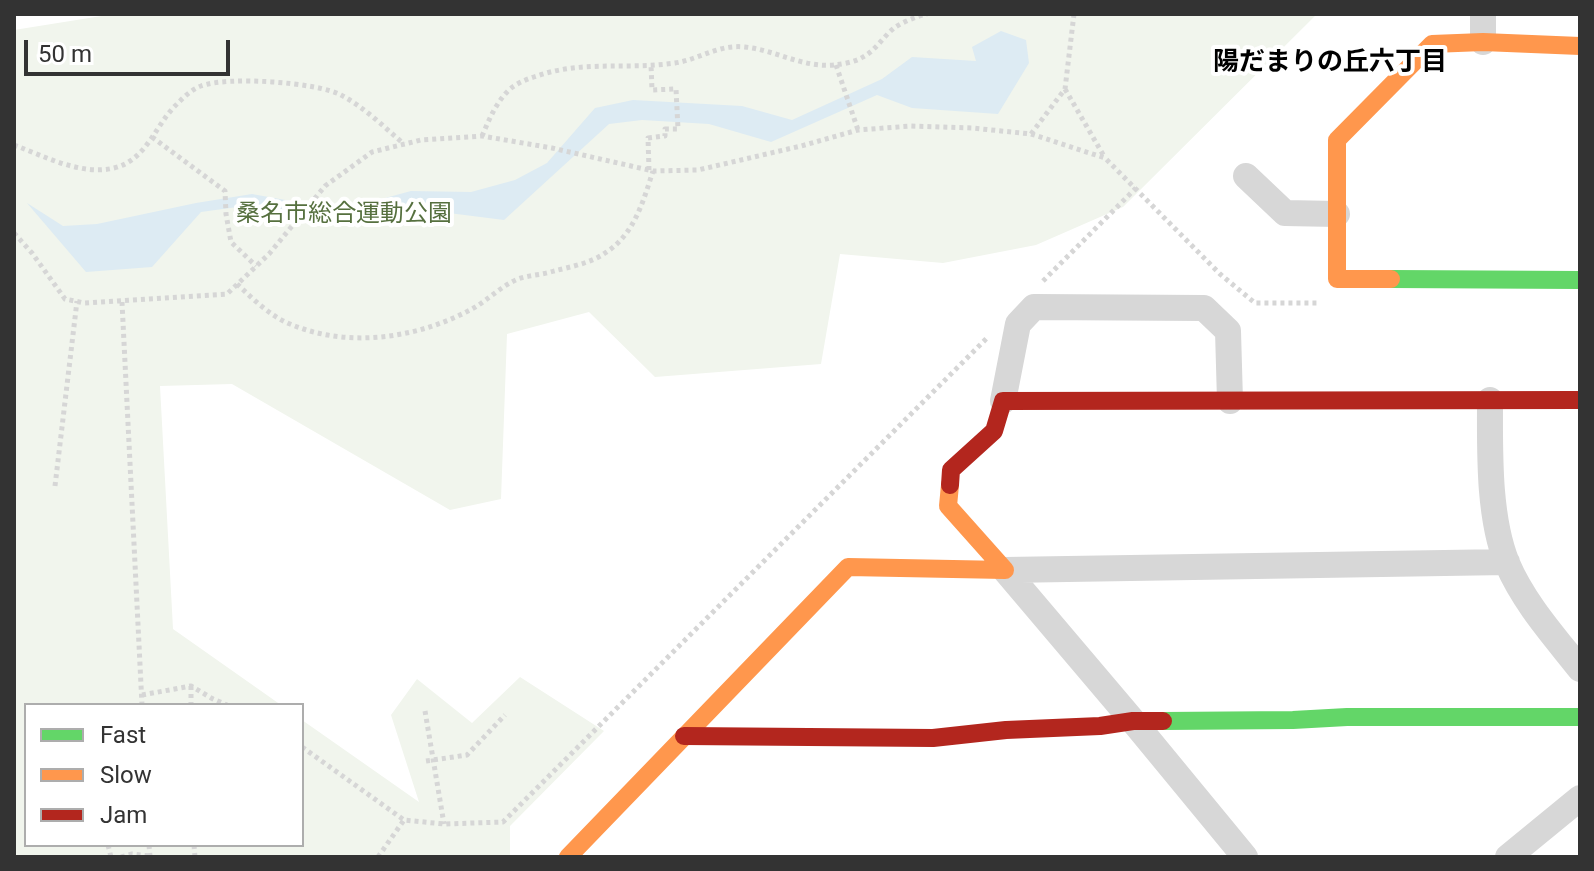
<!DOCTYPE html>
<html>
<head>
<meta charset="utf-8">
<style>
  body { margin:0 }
  #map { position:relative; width:1594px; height:871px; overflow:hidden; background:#fff; font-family:Roboto,sans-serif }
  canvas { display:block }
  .frame { position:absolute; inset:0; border:16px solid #333; pointer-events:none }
  .legend { position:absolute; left:24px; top:703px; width:280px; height:144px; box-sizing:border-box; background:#fff; border:2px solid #adadad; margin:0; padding:10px 14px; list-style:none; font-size:24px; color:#333 }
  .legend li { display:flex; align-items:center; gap:16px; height:40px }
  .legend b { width:40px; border:2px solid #adadad }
  .scale { position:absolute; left:24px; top:40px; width:206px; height:36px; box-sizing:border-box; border:4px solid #333; border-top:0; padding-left:10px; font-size:24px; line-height:28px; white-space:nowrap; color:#333; -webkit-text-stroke:6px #fff; paint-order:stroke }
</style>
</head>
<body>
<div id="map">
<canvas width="1594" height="871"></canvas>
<div class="frame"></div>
<ul class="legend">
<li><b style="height:10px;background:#63d668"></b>Fast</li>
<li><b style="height:10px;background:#ff974d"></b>Slow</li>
<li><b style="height:10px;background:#b3261e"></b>Jam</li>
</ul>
<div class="scale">50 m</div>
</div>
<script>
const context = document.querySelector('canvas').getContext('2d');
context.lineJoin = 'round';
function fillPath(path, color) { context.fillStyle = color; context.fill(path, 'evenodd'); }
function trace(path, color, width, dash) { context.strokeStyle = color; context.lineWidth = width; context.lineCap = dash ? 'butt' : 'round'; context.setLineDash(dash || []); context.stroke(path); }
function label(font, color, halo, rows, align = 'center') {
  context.font = font + ' Roboto,"Noto Sans JP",sans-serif'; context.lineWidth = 8; context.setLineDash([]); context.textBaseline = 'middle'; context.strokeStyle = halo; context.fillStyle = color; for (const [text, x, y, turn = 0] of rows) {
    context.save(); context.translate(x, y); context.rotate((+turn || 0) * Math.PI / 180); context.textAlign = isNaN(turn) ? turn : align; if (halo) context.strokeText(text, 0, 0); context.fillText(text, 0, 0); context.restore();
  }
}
fillPath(new Path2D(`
  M114,14h1203l-194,193 -87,38 -93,18 -103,-9 -19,110 -166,13 -66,-65 -82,22 -6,165 -51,11 -218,-126 -72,2 13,243 108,76h-255v140h276v-125l117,82 -28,-87 26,-36 55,44 48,-46 84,54 -94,95v31h-496v-827z`), '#f1f5ed');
fillPath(new Path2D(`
  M1001,31l25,9 3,23 -31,51 -86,-6 -35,-13 -106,47 -62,-18 -67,-4 -33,4 -105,96 -79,-10 -100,11 -73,-16 -51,7 -49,55 -66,5 -59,-69 36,23 34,-2 99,-21 56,-9 89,16 70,-19 60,1 44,-12 32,-17 48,-55 38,-8 109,6 50,14 90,-41 30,-22 64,4 -4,-14z`), '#ddebf3');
trace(new Path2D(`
  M836,65l22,65
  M1065,89l40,69
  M1031,134l34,-45 9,-75
  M482,136c7,-16 14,-34 28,-47 7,-6 17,-10 27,-13 45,-16 91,-6 138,-13 25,-4 44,-19 70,-16 30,3 58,21 89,18 9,-1 21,-3 29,-8 13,-7 20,-20 31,-29 9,-6 23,-12 33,-14
  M152,137l73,54 1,23 5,28 25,24
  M14,145c30,11 67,31 100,23 33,-8 41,-43 63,-64 7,-7 15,-15 24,-18 26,-10 115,-4 140,9 23,12 43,32 63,49
  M649,170l-1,-32 17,-2v-7h13l-2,-40 -24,1 -1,-25
  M14,233l18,20 33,46 19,4 143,-9 42,-40 56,-68 47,-34 49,-12 61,-4 70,12 101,23 45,-1 103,-24 57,-16 53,-4 61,2 59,6 74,24 115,116 35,29h64
  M1043,281l93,-93
  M237,284c16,15 33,32 53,40 59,25 128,14 182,-15 16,-9 29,-23 46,-30 11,-4 24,-4 36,-8 16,-4 37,-8 51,-18 29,-18 38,-51 48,-82
  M122,302l20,403
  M55,486l22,-185
  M191,686v19
  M142,695l49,-9 22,13 14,6
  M425,711l19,113
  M302,747l102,73 40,4 59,-2 485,-485
  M426,761l41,-6 38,-40
  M108,845l3,12
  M149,845l1,11
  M194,845l1,12
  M121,857l11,-3 18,2
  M378,857l26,-37`), '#d6d6d6', 5, [4, 4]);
trace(new Path2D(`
  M1483,42v-28
  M1246,176l39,37 52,1
  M1490,400c0,50 -2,116 17,163 17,40 47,73 73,106
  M1003,401l15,-77 16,-17 170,1 24,23 2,70
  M1005,570l502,-8
  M1005,570l128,151 112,136
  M1508,857l72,-59`), '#d7d7d7', 26);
trace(new Path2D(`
  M1391,279l189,1
  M1163,721l130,-1 54,-3h233`), '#63d668', 18);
trace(new Path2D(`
  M1391,279h-54v-139l95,-96 51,-2 97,4
  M568,857l280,-290 157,3 -57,-64 2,-21`), '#ff974d', 18);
trace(new Path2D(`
  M950,485l1,-15 43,-39 9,-30 577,-1
  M684,736l249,2 73,-8 94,-4 33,-5h30`), '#b3261e', 18);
label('24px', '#56703f', '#fff', [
  ["桑名市総合運動公園",344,215]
]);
label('bold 26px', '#000', '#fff', [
  ["陽だまりの丘六丁目",1330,63]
]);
</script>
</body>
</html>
